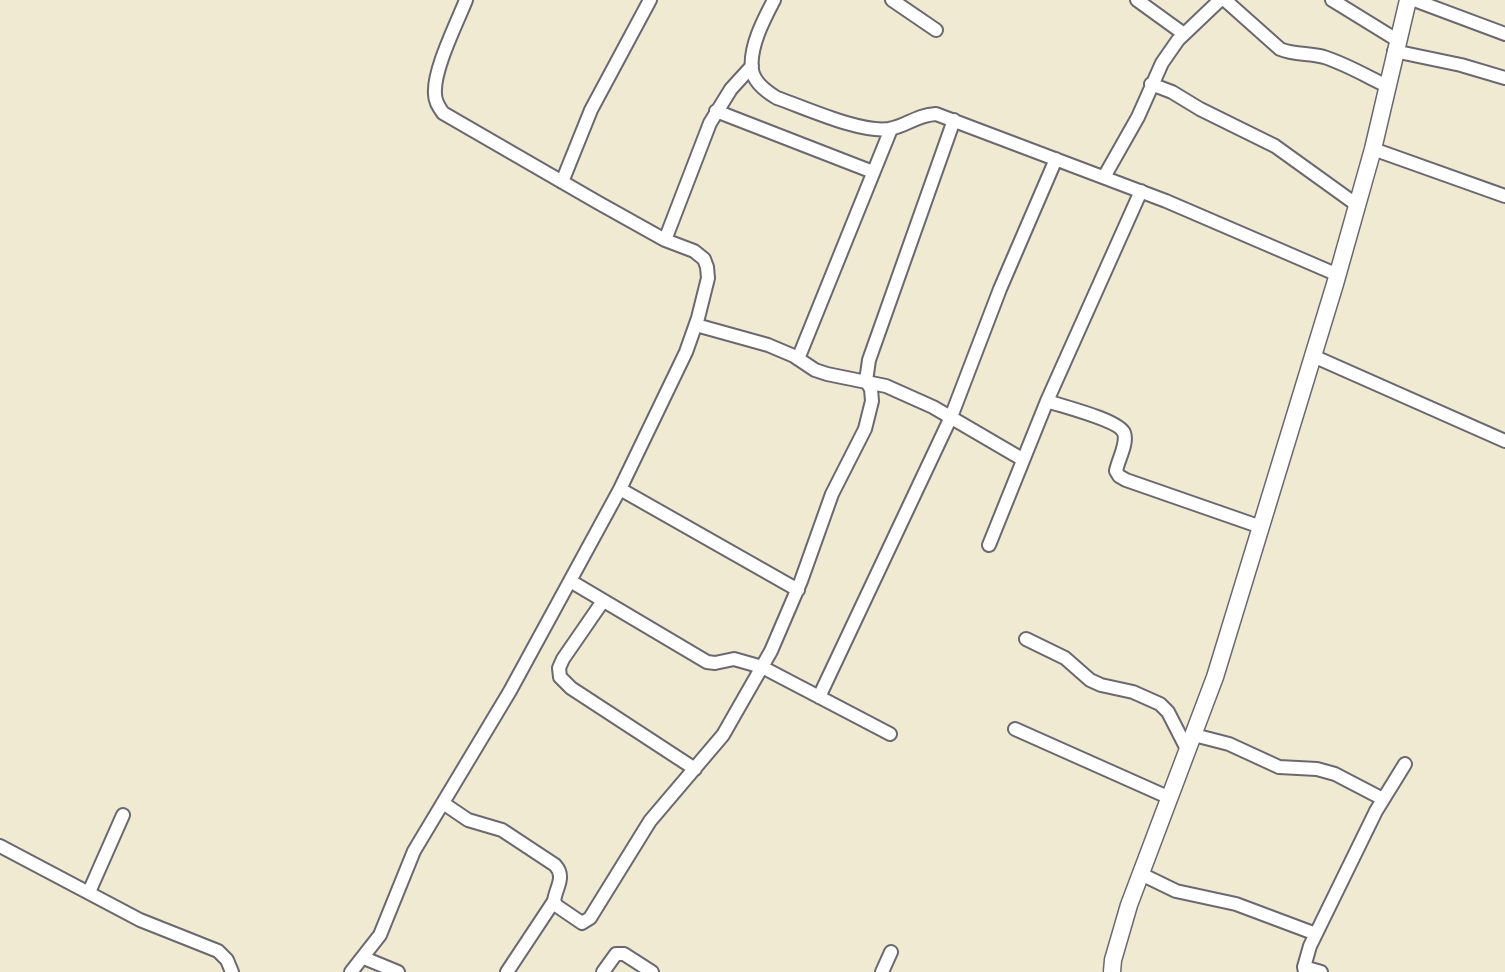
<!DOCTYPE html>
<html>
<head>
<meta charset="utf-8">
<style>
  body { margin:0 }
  canvas { display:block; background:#f1ead2 }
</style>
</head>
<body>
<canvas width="1505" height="972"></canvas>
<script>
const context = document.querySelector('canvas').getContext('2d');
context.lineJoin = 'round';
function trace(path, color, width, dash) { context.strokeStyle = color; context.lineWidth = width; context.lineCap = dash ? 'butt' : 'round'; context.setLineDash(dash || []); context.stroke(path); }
const minor = new Path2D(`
  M774,0c-10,19 -25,47 -22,70 2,13 15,22 25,28 29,10 83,35 112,31 18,-3 27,-14 47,-15l230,87 172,74
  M892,0l44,30
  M1137,0l47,34
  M1225,0l55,49c14,6 29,4 44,8 22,7 42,19 63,29
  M1332,0l65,40
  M1414,0l91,34
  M1394,51l67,14 44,13
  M1151,84l21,8 28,17 75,37 82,59
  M716,111l157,61
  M1373,149l132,47
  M1104,177l34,-60 24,-54 16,-23 42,-40
  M562,182l29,-72 59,-110
  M665,240l45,-117 21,-34 21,-23
  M696,325l72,20 26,11 21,14 12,4 59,12 47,21 89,52
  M1313,356l192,85
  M798,359l93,-230
  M1047,401c14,5 72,19 77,32 4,10 -6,27 -8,38l3,5 7,4 135,47
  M620,489l178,101
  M989,545l58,-144 94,-210
  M572,582l135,80 8,1 19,-4 28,8 128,67
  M603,601l-40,58 -4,9 1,9 11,11 124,81
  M1026,639l39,19 25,22 11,5 32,7 27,12 8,8 20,39
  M819,697l132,-280 49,-128 56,-130
  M1015,729l155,69
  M1194,735l35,9 50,23 38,2 18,5 48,25
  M443,803l25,17 34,10 53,35c11,12 1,22 -1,36l3,5 25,17 8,-5 60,-97 73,-86 48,-84 30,-70 31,-87 33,-65 7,-28 -1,-12 -5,-8 3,-21 85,-240
  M0,846l140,74 78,31 9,9 5,12
  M1141,874l35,17 60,13 80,30
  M89,892l34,-77
  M364,958l34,14
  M1304,967l17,5
  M351,972l29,-37 34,-84 96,-160 110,-202 66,-137 12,-34 10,-40 -1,-11 -3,-8 -10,-8 -29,-11 -68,-38 -154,-89c-4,-6 -8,-11 -8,-19 -2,-24 22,-71 31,-94
  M507,972l47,-71
  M603,972l13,-18h8l28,18
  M882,972l9,-20
  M1305,972l-1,-5 6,-21 66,-135 29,-47`);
const major = new Path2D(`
  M1112,972l1,-12 16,-55 86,-228 120,-393 38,-135 35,-149`);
trace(minor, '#6a6870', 16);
trace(major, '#6a6870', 19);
trace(minor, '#fff', 12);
trace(major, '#fff', 16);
</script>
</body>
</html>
